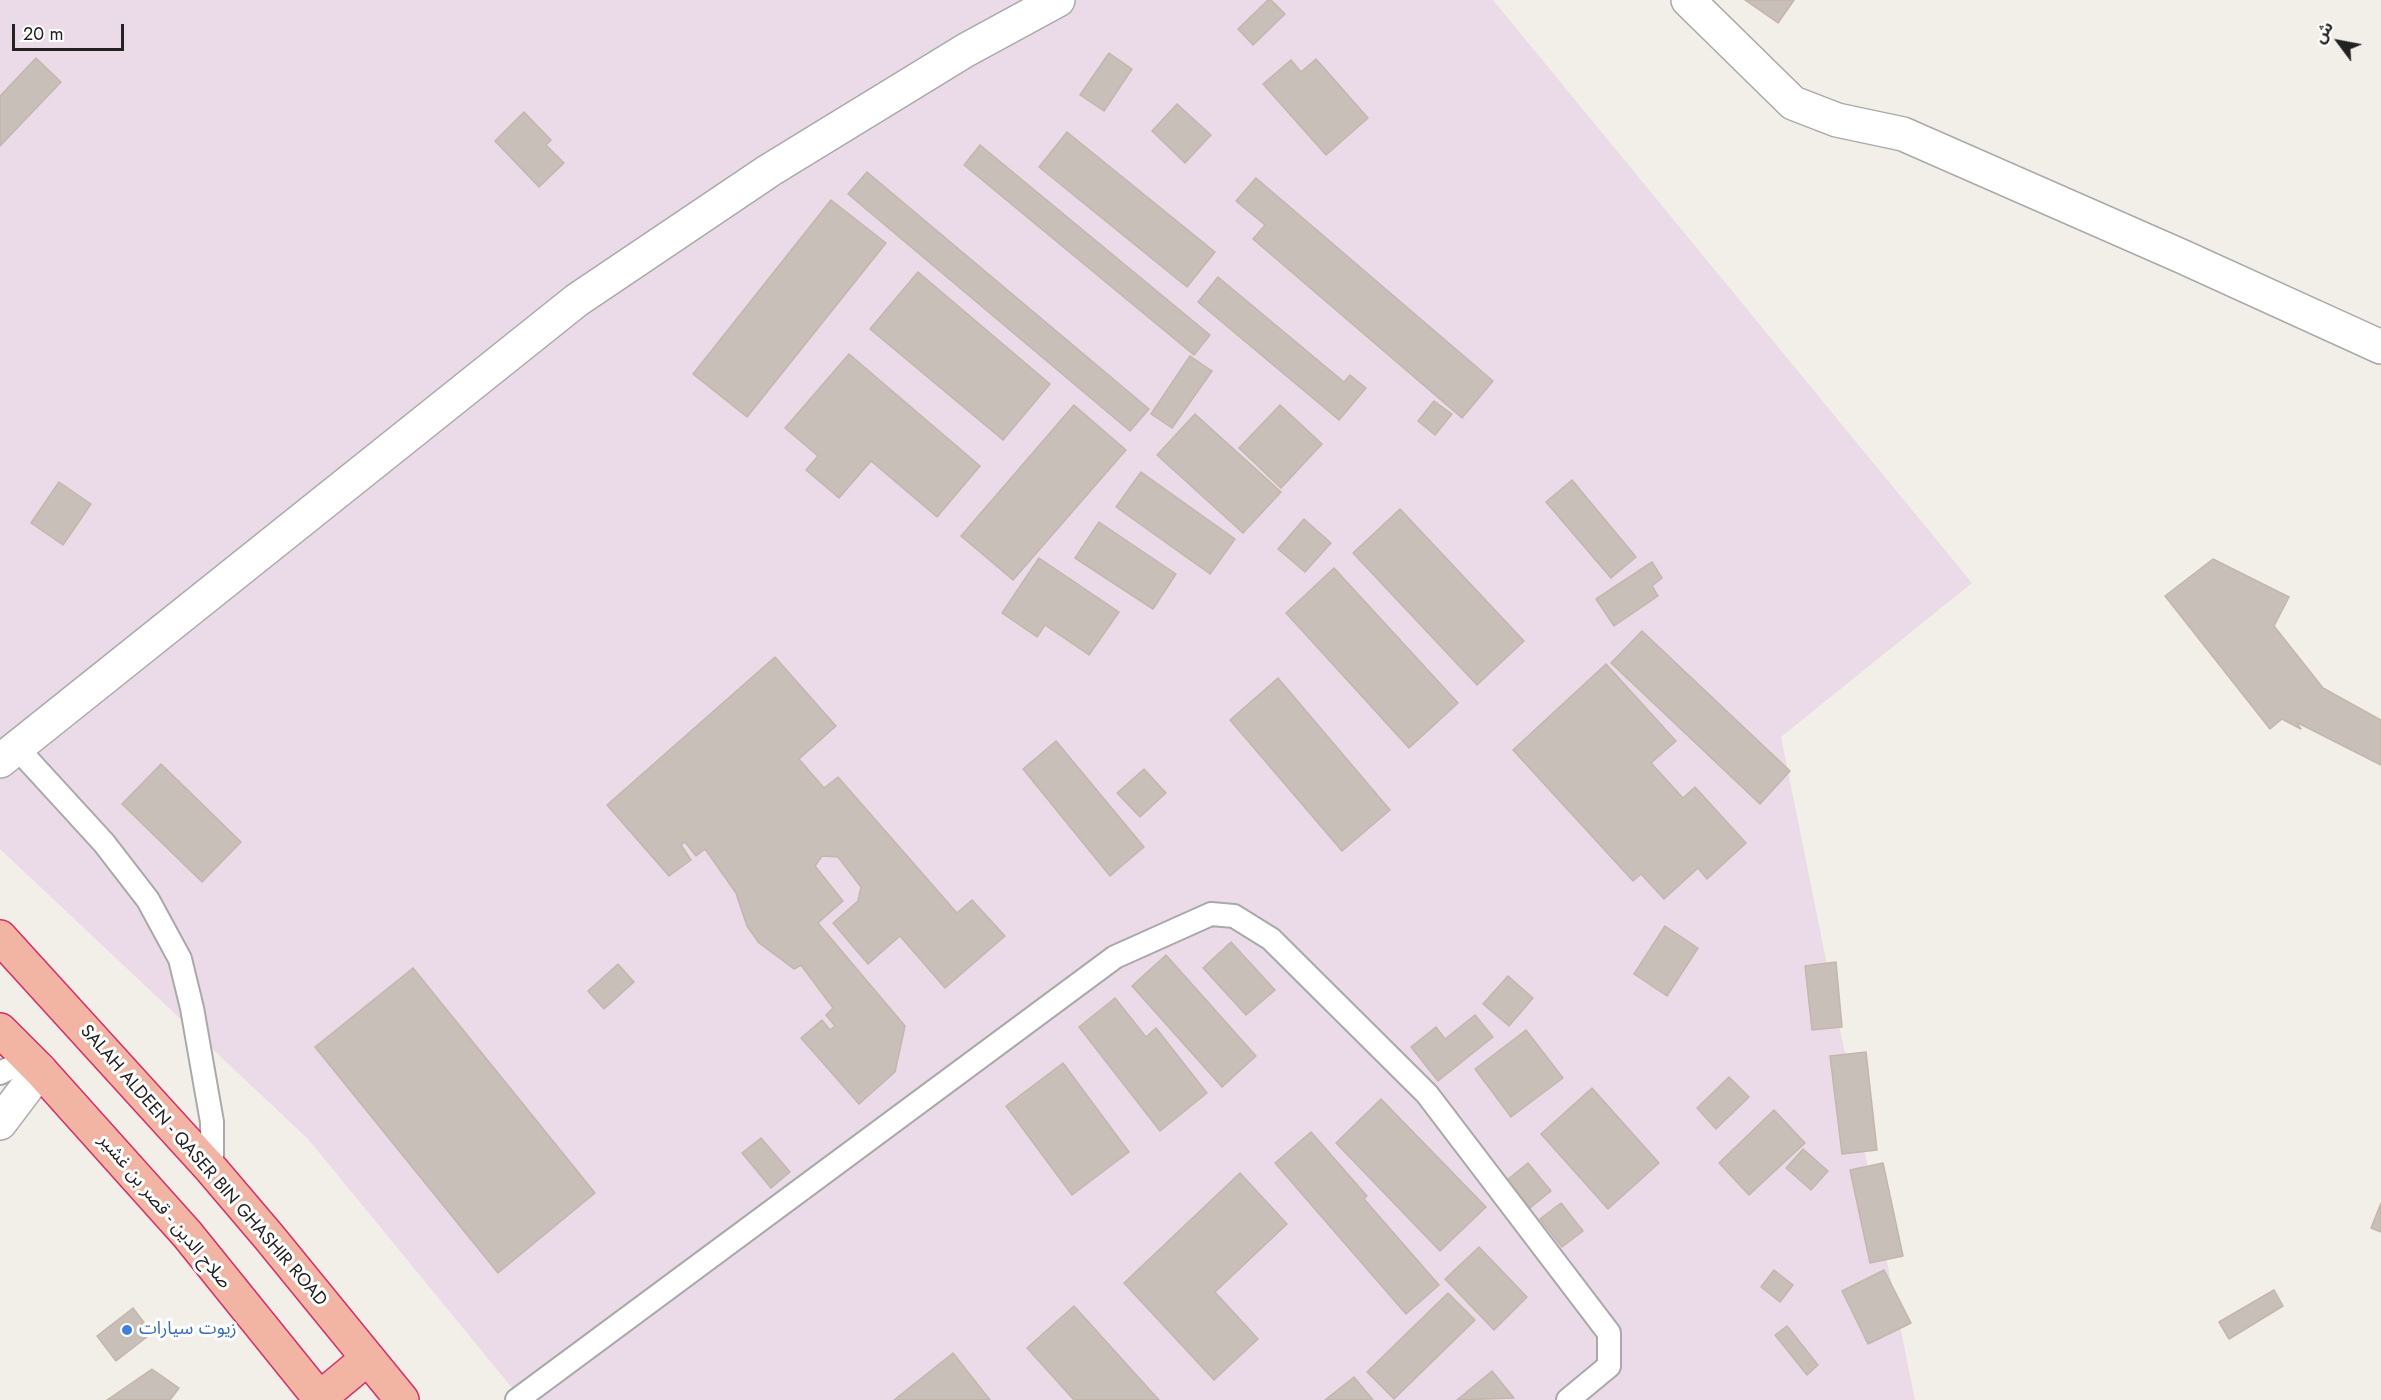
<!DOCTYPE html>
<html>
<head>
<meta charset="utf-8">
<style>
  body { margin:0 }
  #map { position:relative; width:2381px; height:1400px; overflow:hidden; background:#f2efe9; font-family:Jost,"Noto Sans Arabic",sans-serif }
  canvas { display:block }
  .north { position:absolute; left:2309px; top:12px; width:60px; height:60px; -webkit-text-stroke:4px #fff; paint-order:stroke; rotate:302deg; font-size:16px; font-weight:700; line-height:24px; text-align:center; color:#222 }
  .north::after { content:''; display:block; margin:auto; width:21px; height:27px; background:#222; clip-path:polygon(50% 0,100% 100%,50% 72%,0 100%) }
  .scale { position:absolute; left:12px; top:24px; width:112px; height:27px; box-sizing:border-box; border:3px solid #222; border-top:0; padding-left:8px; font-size:18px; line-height:21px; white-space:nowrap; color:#222; -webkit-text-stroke:4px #fff; paint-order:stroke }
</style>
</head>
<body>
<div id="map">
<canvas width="2381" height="1400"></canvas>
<div class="north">ش</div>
<div class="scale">20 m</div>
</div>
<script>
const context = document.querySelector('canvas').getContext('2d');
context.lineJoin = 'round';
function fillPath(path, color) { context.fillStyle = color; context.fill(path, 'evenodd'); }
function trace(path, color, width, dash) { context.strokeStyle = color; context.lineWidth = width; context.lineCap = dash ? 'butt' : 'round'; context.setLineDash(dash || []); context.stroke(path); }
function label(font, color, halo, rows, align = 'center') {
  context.font = font + ' Jost,"Noto Sans Arabic",sans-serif'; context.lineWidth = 6; context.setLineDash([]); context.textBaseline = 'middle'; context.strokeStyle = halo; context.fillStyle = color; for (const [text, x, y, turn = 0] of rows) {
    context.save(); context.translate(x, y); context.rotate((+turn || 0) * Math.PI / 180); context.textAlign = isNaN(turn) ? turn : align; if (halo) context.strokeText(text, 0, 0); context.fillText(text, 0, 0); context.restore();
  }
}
fillPath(new Path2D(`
  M0,0h1493l479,583 -191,154 134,663h-1393l-214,-261 -308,-290z`), '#ebdbe8');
const building = new Path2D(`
  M1268,0h3l14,14 -32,31 -15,-16z
  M1745,0h49l-16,23z
  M1109,53l23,16 -28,42 -24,-16z
  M36,58l25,24 -61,64v-50z
  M1316,59l52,59 -42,37 -63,-71 28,-24 10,12z
  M1177,104l34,31 -26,28 -33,-32z
  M524,112l27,28 -5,5 18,18 -25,24 -44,-46z
  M1067,132l148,120 -28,35 -148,-120z
  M980,145l230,190 -16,20 -230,-190z
  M867,172l282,237 -19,22 -282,-237z
  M1256,178l237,203 -31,37 -209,-179 12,-14 -29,-24z
  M831,200l55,43 -139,174 -54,-43z
  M918,272l132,112 -47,56 -133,-111z
  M1218,277l126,105 6,-7 16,13 -27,32 -141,-118z
  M849,354l131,112 -43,51 -66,-56 -32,37 -33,-28 12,-14 -33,-28z
  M1190,356l22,15 -40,57 -21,-14z
  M1434,401l18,13 -17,21 -17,-14z
  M1074,405l52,45 -113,130 -52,-44z
  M1280,405l42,39 -41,44 -42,-40z
  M1195,414l86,78 -38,41 -86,-78z
  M1141,472l94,67 -25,35 -94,-67z
  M1572,480l64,77 -25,21 -65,-76z
  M59,482l32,22 -28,41 -32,-22z
  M1400,509l124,132 -47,44 -124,-132z
  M1304,519l27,24 -26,29 -27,-23z
  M1099,522l77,52 -23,35 -78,-51z
  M1039,558l80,54 -30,43 -44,-30 -8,12 -35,-24z
  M2213,559l76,38 -15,29 49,62 58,32v45l-85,-43 5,7 -19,-10 -12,10 -105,-133z
  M1652,562l10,16 -10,8 6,10 -44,30 -18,-27z
  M1334,568l124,135 -49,45 -123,-135z
  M1642,631l148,140 -30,33 -149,-141z
  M775,657l61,69 -37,33 25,29 14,-11 119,136 15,-13 33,36 -60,52 -45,-52 -32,28 -35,-41 25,-22 3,-14 -23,-30 -16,-1 -7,10 28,35 -25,22 87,103 -10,46 -36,32 -58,-66 21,-18 8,10 5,-4 -9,-11 7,-7 -32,-43 -7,4 -35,-26 -12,-17 -11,-33 -31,-44 -9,7 -11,-14 -4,3 10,15 -22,16 -62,-71z
  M1606,664l70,77 -25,22 32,35 12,-11 51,56 -39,36 -9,-11 -34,31 -23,-25 -8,7 -120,-131z
  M1278,678l112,132 -48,41 -112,-131z
  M1056,741l88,106 -34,29 -87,-107z
  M161,764l80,78 -39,40 -80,-78z
  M1144,769l22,24 -26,24 -23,-24z
  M1665,926l33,22 -31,48 -33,-22z
  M1231,942l44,48 -29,25 -43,-47z
  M1166,955l90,101 -34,31 -90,-101z
  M1836,962l6,65 -30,3 -7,-64z
  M618,964l16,18 -30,27 -16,-18z
  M413,968l182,225 -97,80 -183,-226z
  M1508,976l25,22 -24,28 -26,-22z
  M1115,998l31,39 10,-9 51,65 -47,38 -81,-104z
  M1475,1015l18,22 -55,44 -27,-34 25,-20 9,12z
  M1526,1030l37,48 -52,39 -36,-48z
  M1866,1052l11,98 -35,4 -12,-98z
  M1063,1063l66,89 -57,43 -66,-89z
  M1729,1077l20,20 -33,32 -19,-21z
  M1592,1088l67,75 -51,46 -67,-75z
  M1381,1099l105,108 -46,44 -104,-108z
  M1774,1110l31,33 -56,52 -30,-32z
  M1311,1132l56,64 -3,3 75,86 -33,29 -131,-151z
  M761,1138l29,34 -19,16 -29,-35z
  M1803,1149l25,22 -17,19 -25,-22z
  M1528,1163l23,28 -21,17 -23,-28z
  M1883,1163l20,93 -33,7 -20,-93z
  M1240,1173l47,51 -72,68 43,47 -44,41 -90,-97z
  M1561,1203l22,28 -21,16 -22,-28z
  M2381,1203v29l-10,-4z
  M1479,1247l48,50 -33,33 -49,-51z
  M1774,1270l19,15 -13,17 -19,-15z
  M1884,1270l27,53 -43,21 -26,-53z
  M2274,1290l9,16 -54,33 -10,-17z
  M1448,1293l27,27 -81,79 -27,-27z
  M1074,1306l85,94h-85l-47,-52z
  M133,1308l19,25 -36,28 -19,-25z
  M1787,1326l31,39 -11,10 -32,-40z
  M953,1353l37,47h-96z
  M152,1369l27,19 -9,12h-63z
  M1492,1371l22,27 -57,2z
  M1354,1377l19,23h-48z`);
fillPath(building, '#c7bfb8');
trace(building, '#c4b6ab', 1.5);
const service = new Path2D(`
  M17,748l87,95 44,57 32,59 12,49 20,114v48
  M0,1073l28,-14
  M517,1400l598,-443 96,-43 23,2 37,23 156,155 182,239v33l-41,34`);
const minor = new Path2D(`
  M1688,0l105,103 44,17 66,14 278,122 200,91
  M0,761l577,-461 193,-130 196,-120 92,-50
  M0,1123l40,-53`);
const trunk = new Path2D(`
  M0,937l212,233 57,67 133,163
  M0,1030l40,40 147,164 134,166
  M320,1398l48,-40`);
trace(service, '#a9a9a9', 26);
trace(minor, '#a9a9a9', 36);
trace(trunk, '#dc2a67', 36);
trace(service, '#fff', 22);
trace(minor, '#fff', 33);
trace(trunk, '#f2b4a3', 33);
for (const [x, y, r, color] of [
  [127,1330,6,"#3f7fe0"]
]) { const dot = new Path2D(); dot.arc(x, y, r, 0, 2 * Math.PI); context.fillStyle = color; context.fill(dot); trace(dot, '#fff', 2); }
label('18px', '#222', '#fff', [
  ["SALAH ALDEEN - QASER BIN GHASHIR ROAD",203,1166,49],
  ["صلاح الدين - قصر بن غشير",164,1212,50]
]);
label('18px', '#366cbe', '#fff', [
  ["زيوت سيارات",139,1330]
], 'left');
</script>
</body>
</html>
